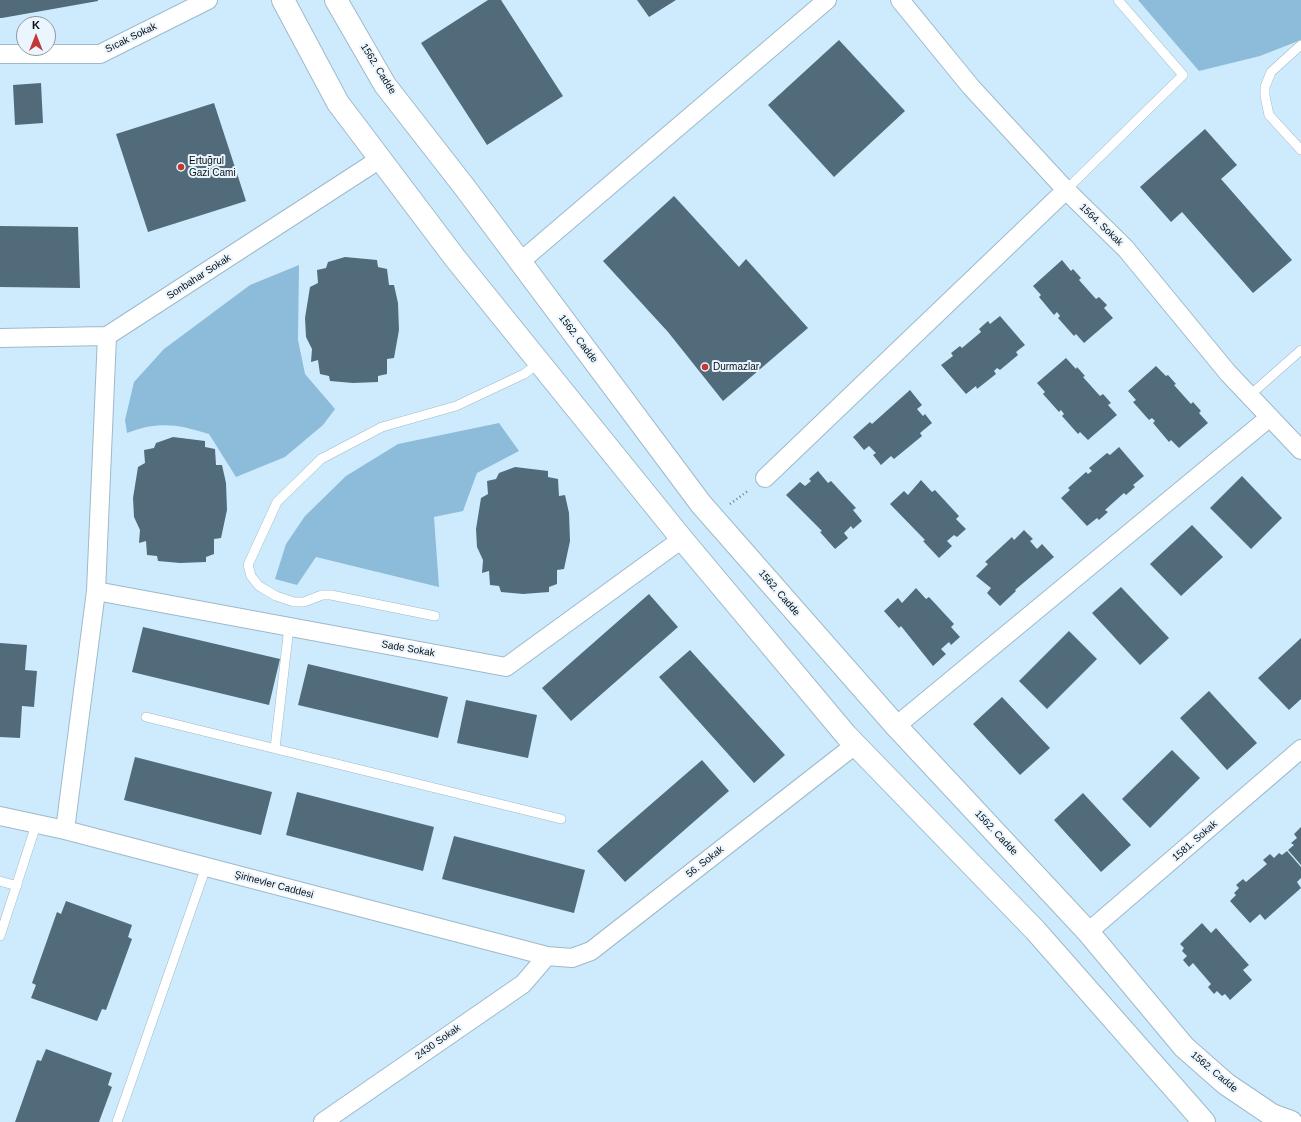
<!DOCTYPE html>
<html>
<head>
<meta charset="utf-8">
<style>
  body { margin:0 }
  #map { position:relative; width:1301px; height:1122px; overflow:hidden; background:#ceebfd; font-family:Helvetica,sans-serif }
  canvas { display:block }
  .north { position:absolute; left:16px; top:16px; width:40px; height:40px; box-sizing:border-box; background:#eaf5fd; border:1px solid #8e99a0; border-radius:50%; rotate:0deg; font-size:11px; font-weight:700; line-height:16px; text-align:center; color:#050e14 }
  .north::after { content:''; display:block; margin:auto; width:14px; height:18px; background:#c53637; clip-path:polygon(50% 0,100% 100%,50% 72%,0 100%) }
</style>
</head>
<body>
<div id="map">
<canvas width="1301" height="1122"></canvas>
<div class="north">K</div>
</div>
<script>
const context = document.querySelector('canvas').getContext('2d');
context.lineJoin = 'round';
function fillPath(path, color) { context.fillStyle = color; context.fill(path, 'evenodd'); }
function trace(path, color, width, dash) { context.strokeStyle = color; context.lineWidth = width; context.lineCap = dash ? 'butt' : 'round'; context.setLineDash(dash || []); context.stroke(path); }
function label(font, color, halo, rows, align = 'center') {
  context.font = font + ' Helvetica,sans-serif'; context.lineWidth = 4; context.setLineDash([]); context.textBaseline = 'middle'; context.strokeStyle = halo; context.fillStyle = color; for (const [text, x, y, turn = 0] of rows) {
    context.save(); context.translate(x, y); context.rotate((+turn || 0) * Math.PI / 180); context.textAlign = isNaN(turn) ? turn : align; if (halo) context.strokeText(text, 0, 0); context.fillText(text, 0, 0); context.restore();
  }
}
fillPath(new Path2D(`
  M1138,0h163v40l-41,16 -61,15z
  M299,265l-1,75 7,34 30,35 -12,16 -38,32 -49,20 -27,-43c-31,-10 -52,-13 -82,-1l-2,-13 9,-38 30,-33 86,-64z
  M499,423l20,28 -42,22 -14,38 -29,6 5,70 -123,-30 -19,28 -22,-6 11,-35 19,-28 41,-40 52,-32z`), '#8cbcd9');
fillPath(new Path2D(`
  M0,0h98v1l-96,17h-2z
  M488,0h13l62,96 -76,49 -66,-102z
  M637,0h39l-27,17z
  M839,40l66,71 -71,66 -66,-72z
  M41,83l2,40 -28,2 -2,-40z
  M214,103l32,98 -98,31 -32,-98z
  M1205,129l32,36 -16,14 71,81 -39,33 -71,-81 -11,10 -31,-35z
  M674,196l65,71 7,-8 62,69 -85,73 -55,-69 -65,-71z
  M0,226l78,1 2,61 -80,-1z
  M345,257l32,3 1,7 9,2 2,16h5l4,18 1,27 -5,28 -7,1v15l-9,2v6l-25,1 -23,-2 -1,-5 -9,-2 -2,-14 -7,2 1,-13 -6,-12 -1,-19 5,-31 8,-4 -1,-13 9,-2 2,-6z
  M1062,260l9,11 2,-2 8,9 -2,2 17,19 3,-2 8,8 -3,3 9,10 -29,25 -8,-9 -2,2 -16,-18 2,-2 -3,-4 -3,3 -15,-18 2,-2 -8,-9z
  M1000,316l25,29 -9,7 2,3 -18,15 -3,-2 -3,3 2,3 -19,15 -1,-3 -10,8 -25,-29 12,-9 -2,-3 9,-7 2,2 19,-16 -2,-3 9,-8 2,3z
  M1066,358l10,11 1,-2 8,9 -2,1 17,19 3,-2 8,9 -3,2 9,10 -29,25 -8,-8 -2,2 -16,-18 2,-2 -3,-4 -2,2 -16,-18 2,-2 -8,-9z
  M1156,366l10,10 2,-1 8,9 -2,1 17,19 2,-2 8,9 -2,2 9,10 -29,25 -8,-8 -2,2 -16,-19 2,-2 -3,-3 -3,2 -16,-18 3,-2 -8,-9z
  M910,390l12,15 -5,4 6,7 2,-2 7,9 -12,10 2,3 -28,23 -3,-3 -10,9 -8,-10 3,-2 -7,-7 -5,4 -11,-13 17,-15 2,2z
  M173,437l32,4v6l10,2 1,16h6l4,18 1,27 -6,28 -7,1v15l-8,3v5l-26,1 -22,-2 -1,-5 -10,-1 -1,-14 -7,2 1,-13 -6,-13 -1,-19 5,-31 7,-4 -1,-13 10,-2 2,-5z
  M1119,447l25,29 -11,9 2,2 -9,8 -2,-2 -19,17 3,2 -9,8 -2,-2 -10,8 -26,-28 9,-8 -2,-2 18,-16 2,2 4,-3 -3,-3 18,-15 3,2z
  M515,467l33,4v6l10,2 1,17 6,-1 4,18 1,28 -6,28 -7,1v14l-8,3v5l-26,2 -22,-2 -2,-6 -9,-1 -1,-14 -7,2 1,-13 -6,-13 -1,-18 5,-31 7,-4 -1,-13 9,-2 3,-6z
  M818,471l10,12 3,-2 25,27 -3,2 9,11 -9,8 -2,-3 -7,7 4,5 -13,11 -15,-17 2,-1 -36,-36 14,-13 5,4 6,-5 -2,-2z
  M1242,476l40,42 -31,31 -41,-41z
  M921,480l11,12 3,-2 24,26 -3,3 10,10 -9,8 -3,-2 -7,6 5,5 -13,12 -16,-17 2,-1 -35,-36 14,-13 4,4z
  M1192,525l31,32 -42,39 -31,-32z
  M1024,530l9,9 -3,2 7,8 5,-5 12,13 -39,33 1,1 -16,15 -13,-13 4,-5 -15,-12 12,-12 -3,-2 27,-25 2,3z
  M1121,587l48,51 -29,27 -48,-52z
  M916,588l10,11 3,-2 25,27 -3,3 9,10 -9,8 -2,-3 -8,7 5,5 -13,12 -32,-40 -2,2 -15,-17 14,-13 4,5z
  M649,594l29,33 -107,94 -29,-33z
  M143,627l137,32 -11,46 -137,-33z
  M1069,631l28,28 -50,50 -28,-28z
  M1301,638v61l-12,11 -31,-32z
  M0,643l27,2 -2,25 12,1 -3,36 -12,-1 -2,32 -20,-1z
  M690,650l95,105 -31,28 -95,-106z
  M308,664l140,33 -10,41 -140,-33z
  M1209,691l48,52 -30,27 -47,-52z
  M1002,697l48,51 -30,27 -47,-51z
  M466,700l71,15 -9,43 -71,-15z
  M1172,750l28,28 -50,50 -28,-29z
  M135,757l137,35 -11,43 -137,-35z
  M702,760l27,31 -104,91 -28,-31z
  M297,792l137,35 -11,44 -137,-36z
  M1083,793l48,52 -30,27 -47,-52z
  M1301,827v38l-13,-15 6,-5 -3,-2 6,-5 -3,-4z
  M454,836l131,34 -11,43 -132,-34z
  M1287,851l14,16v11l-4,4 4,6 -36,32 -5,-6 -10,9 -20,-22 6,-6 -2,-2 5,-5 -3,-3 7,-6 3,3 21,-18 -4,-4 7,-6 4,4 5,-5 3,2z
  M66,901l66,24 -4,12 4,2 -26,71 -4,-1 -5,12 -66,-23 5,-13 -4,-2 25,-71 4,2z
  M1202,923l9,10 5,-5 33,37 -6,5 9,10 -22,20 -5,-6 -3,2 -5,-5 -3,3 -6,-7 3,-3 -18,-21 -4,4 -6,-7 4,-4 -5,-5 2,-3 -4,-4z
  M46,1049l66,24 -4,12 4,2 -13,35h-84l22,-62 4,1z`), '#516b7a');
const service = new Path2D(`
  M1301,45l-30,27 -6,15v9l4,19 32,35
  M1066,190l117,-115 -65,-75
  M1249,396l52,-46
  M435,616l-104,-21h-9l-18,7h-10l-18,-6 -12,-7 -5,-3 -8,-10 -3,-11 29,-63 44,-43 61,-32 74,-21 68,-32 15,-11
  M146,717l415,102
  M275,748l14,-121
  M0,881l17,5
  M0,936l36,-111
  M117,1122l89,-255`);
const minor = new Path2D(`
  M900,0l71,87 95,103 60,59 102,124 73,77
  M0,54h100l108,-54
  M521,261l306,-261
  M0,338l107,-2 273,-177
  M765,478l301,-288
  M96,591l410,76 176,-128
  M896,726l374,-309
  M0,816l65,14 482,126 25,2 19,-7 264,-206
  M65,830l31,-239 11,-255
  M1088,932l213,-183
  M323,1122l200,-138 24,-28`);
const secondary = new Path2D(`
  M283,0l55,103 117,155 227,281 164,196 189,195 169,192
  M336,0l49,85 81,104 235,315 195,222 192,206 96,115 42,37 46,31 19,7`);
trace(service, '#9eb9ca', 10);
trace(minor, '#9eb9ca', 20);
trace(secondary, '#9eb9ca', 24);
trace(new Path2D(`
  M730,504l19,-14`), '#6e828e', 2.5, [1, 3]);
trace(service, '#fff', 9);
trace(minor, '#fff', 18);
trace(secondary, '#fff', 22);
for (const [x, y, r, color] of [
  [181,167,4,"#c53637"],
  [705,367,4,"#c53637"]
]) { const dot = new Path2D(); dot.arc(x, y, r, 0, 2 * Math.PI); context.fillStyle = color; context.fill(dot); trace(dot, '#eaf5fd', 1.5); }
label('10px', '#050e14', '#eaf5fd', [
  ["Sıcak Sokak",131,38,-26],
  ["1562. Cadde",378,69,58],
  ["1564. Sokak",1101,225,44],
  ["Sonbahar Sokak",199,277,-33],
  ["1562. Cadde",578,339,53],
  ["1562. Cadde",779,593,49],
  ["Sade Sokak",408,649,10],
  ["1562. Cadde",996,833,47],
  ["1581. Sokak",1195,841,-41],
  ["56. Sokak",705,862,-38],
  ["Şirinevler Caddesi",274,885,15],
  ["2430 Sokak",438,1042,-35],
  ["1562. Cadde",1214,1072,40]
]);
label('10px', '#050e14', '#eaf5fd', [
  ["Ertuğrul",189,161],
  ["Gazi Cami",189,173],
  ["Durmazlar",713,367]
], 'left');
</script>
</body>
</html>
